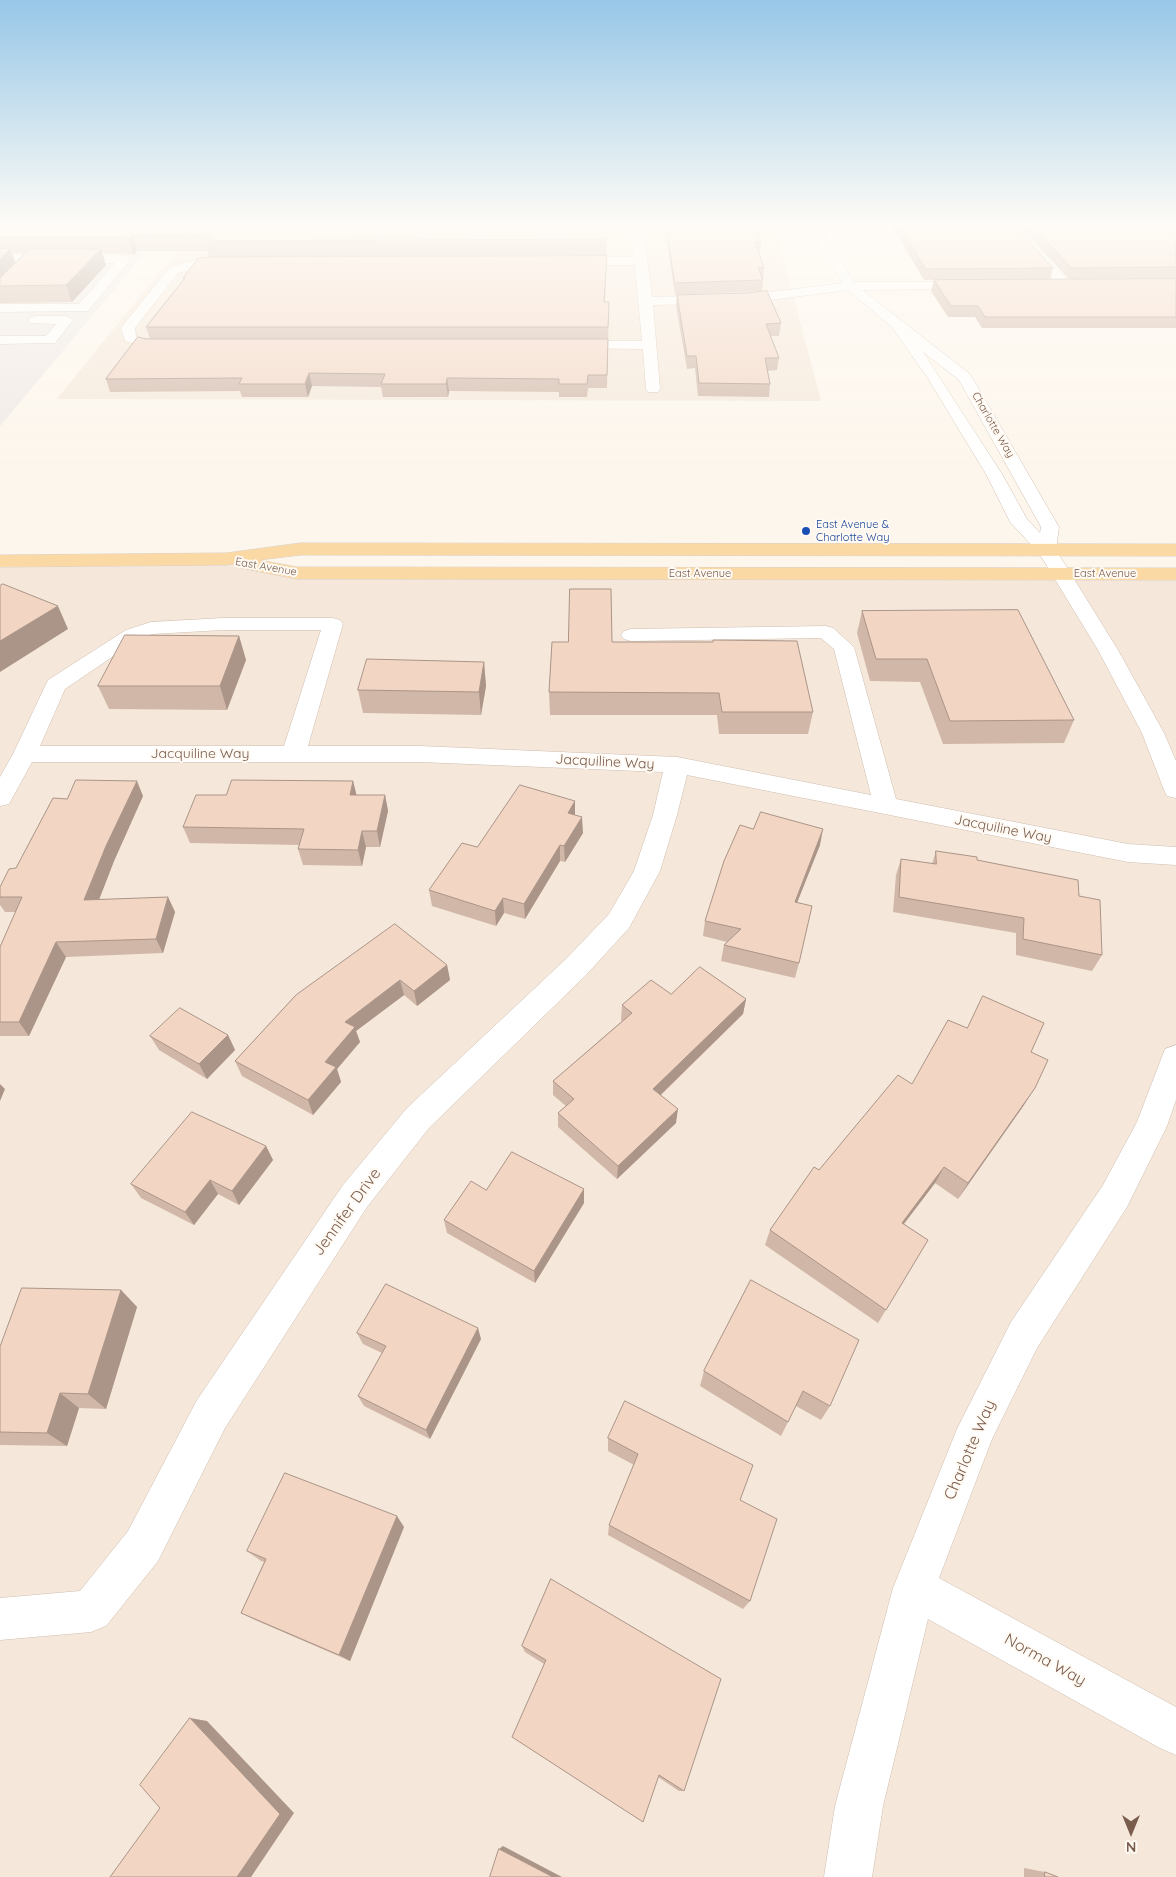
<!DOCTYPE html>
<html>
<head>
<meta charset="utf-8">
<style>
  body { margin:0 }
  #map { position:relative; width:1176px; height:1877px; overflow:hidden; background:#fdf6ec; font-family:Quicksand,sans-serif }
  canvas { display:block }
  .north { position:absolute; left:1106px; top:1807px; width:50px; height:50px; -webkit-text-stroke:4px #fffaf3; paint-order:stroke; rotate:180deg; font-size:14px; font-weight:700; line-height:20px; text-align:center; color:#7a5c4d }
  .north::after { content:''; display:block; margin:auto; width:18px; height:22px; background:#7a5c4d; clip-path:polygon(50% 0,100% 100%,50% 72%,0 100%) }
</style>
</head>
<body>
<div id="map">
<canvas width="1176" height="1877"></canvas>
<div class="north">N</div>
</div>
<script>
const context = document.querySelector('canvas').getContext('2d');
context.lineJoin = 'round';
function fillPath(path, color) { context.fillStyle = color; context.fill(path, 'evenodd'); }
function trace(path, color, width, dash) { context.strokeStyle = color; context.lineWidth = width; context.lineCap = dash ? 'butt' : 'round'; context.setLineDash(dash || []); context.stroke(path); }
function label(font, color, halo, rows, align = 'center') {
  context.font = font + ' Quicksand,sans-serif'; context.lineWidth = 4; context.setLineDash([]); context.textBaseline = 'middle'; context.strokeStyle = halo; context.fillStyle = color; for (const [text, x, y, turn = 0] of rows) {
    context.save(); context.translate(x, y); context.rotate((+turn || 0) * Math.PI / 180); context.textAlign = isNaN(turn) ? turn : align; if (halo) context.strokeText(text, 0, 0); context.fillText(text, 0, 0); context.restore();
  }
}
fillPath(new Path2D(`
  M199,223h575l47,178 -764,-2z
  M226,559l71,14 879,1v1303h-1176v-1316z`), '#f5e8da');
fillPath(new Path2D(`
  M0,223h170l-170,203z`), '#efe9e4');
const minor = new Path2D(`
  M630,223h12l10,74 94,-2 97,-12 -25,-37 -7,-23h11l8,23 25,36h119l2,3 -2,3 -4,1 -108,1 108,84 89,153 -3,23 62,100 46,83 12,28v37l-9,-2 -3,-6 -22,-57 -44,-83 -59,-97 -29,-31 -24,-48 -59,-97 -35,-50 -44,-37 -102,13 -93,2 7,84 -2,3h-10l-2,-3 -3,-40 -78,-1 -2,-3 7,-4h72l-7,-76h-65l-6,-4 6,-4h64zM923,352l36,28 82,147 -1,6 -13,-14 -25,-45z
  M1002,223h12l54,58 2,3 -2,3h-8z
  M0,255h125l6,4 -43,52 -88,1v-8h79l36,-41h-115z
  M229,258l4,1 2,3 -2,3 -36,3 -19,5 -43,55 1,8 4,2 37,4 2,3 -2,3 -26,1 -26,-8 -4,-13 49,-61 26,-7z
  M36,316h30l7,4 -18,23 -55,1v-8h46l10,-12 -25,-1 -2,-3 2,-3z
  M223,618h110l7,2 3,4 -35,122h112l257,11 194,38 -37,-146 -13,-11 -190,3 -7,-2 -3,-4 3,-4 7,-2 195,-3 7,2 21,19 42,152 232,45 48,3v18l-48,-3 -441,-87 -10,40 -17,56 -31,57 -43,47 -157,153 -62,79 -142,221 -67,133 -52,65 -15,6 -91,8v-42l80,-7 48,-60 69,-131 146,-215 64,-77 159,-149 43,-45 25,-43 19,-56 10,-43 -243,-10h-388l-23,42 -9,2v-29l13,-23 35,-74 78,-50 25,-8zM223,630h98l-37,116h-244l25,-57 75,-51 13,-4z
  M1176,1045v55l-9,26 -40,81 -90,141 -45,91 -53,139 237,129v48l-16,-7 -232,-129 -45,187 -11,71h-48l11,-71 58,-218 64,-159 54,-107 92,-137 34,-63 28,-73z`);
const major = new Path2D(`
  M301,543l875,1v12l-875,-1 -42,5 38,7 879,1v12l-879,-1 -56,-11 -2,-5 -13,2 -226,2v-12l226,-2z`);
trace(minor, '#d1beb0', 1);
trace(major, '#dad1cd', 1);
fillPath(minor, '#fff');
fillPath(major, '#fbd9a5');
fillPath(new Path2D(`
  M0,223h608v11h-2l1,21 -350,2 349,10 -1,35h4l-2,86h-19l-1,9h-28v-5l-110,-1 -1,6h-65l-2,-10 -69,-1 -4,11h-66l-2,-6 -130,1 -4,-13 40,-40h4l-4,-12 38,-48 -1,-1 26,-21 -1,-6h-71l-3,4 -9,-2h-23l4,12 -34,37 -72,1zM12,253h14l-10,10z
  M664,223h88l9,19 -1,11h-1l5,15 -2,23 -87,4z
  M890,223h122l41,45 -3,11 -126,1z
  M1016,223h160v55l-107,1z
  M1176,279v49h-194l-7,-11h-27l-17,-26 3,-11z
  M677,295l104,28 -2,13h-8l8,22 -2,12 -10,1 3,13 -1,13 -71,-1 -3,-28 -8,1 -11,-63z
  M862,611l212,109 -10,23 -121,1 -23,-62 -50,-1 -13,-48z
  M239,636l7,24 -19,50 -118,-1 -11,-23z
  M713,640l100,72 -5,22h-89l-2,-19h-167l-1,-23 63,-50h101z
  M484,662l2,24 -5,29 -118,-2 -5,-23z
  M353,781l3,14h29l3,16 -8,36h-14l-4,19 -59,-1 -5,-16 2,-4 -110,-2 -7,-16 43,-32z
  M143,796l-29,65 -15,39 69,-3 7,15 -12,41 -97,4 -37,79h-29v-89l16,-35h-11l-5,-7v-18l16,-19 51,-69z
  M575,801v14l8,18 -18,29 -5,-1 -35,58 -21,-6 -8,13 -64,-20 -3,-16 48,-43z
  M753,829l67,16 -23,57 2,61 -4,15 -74,-17 3,-16 3,-3 -24,-6 2,-15z
  M936,851l41,9 102,36 23,59 -10,16 -76,-16v-22l-123,-21 3,-37 5,-16 31,5z
  M447,965l3,15 -33,26 -13,-11 -48,36 4,11 -23,27 4,13 -28,33 -71,-39 -7,-15 61,-66z
  M671,994l75,5 -3,15 -82,81 15,28 -59,56 -59,-52v-14l8,-7 -13,-11v-14l69,-60 -1,-1 1,-15z
  M967,1028l64,24 -7,53 -66,94 -23,-16 -31,41 24,16 -50,83 -113,-78 5,-15 49,-60 93,-86z
  M228,1035l7,15 -28,29 -48,-29 -9,-14z
  M266,1146l7,14 -34,45 -21,-11 -24,31 -53,-27 -10,-14z
  M584,1189v14l-49,80 -88,-50 -3,-13 42,-30z
  M751,1280l79,126 -9,14 -25,-14 -15,30 -81,-50 4,-15z
  M121,1290l16,17 -31,102 -27,-1 -12,38 -67,-1v-98z
  M357,1333l124,6 -51,100 -66,-33 -6,-10 24,-43 -19,-9z
  M608,1438l132,62 10,101 -7,8 -135,-74 1,-10 25,-60 -26,-14z
  M404,1527l-54,134 -95,-41 -14,-7 23,-51 -3,-1 -14,-10z
  M551,1579l133,212h-5l-21,-14 -114,-113 -19,-12 -3,-6z
  M1024,1868l21,4 13,5h-34z`), '#d1b7a8');
fillPath(new Path2D(`
  M132,235l5,16 -3,4 -5,-16z
  M10,249l6,16 -16,16v-22z
  M101,249l5,16 -34,37 -6,-17z
  M309,373l3,13 -4,11 -3,-13z
  M447,378l2,13 -1,6 -2,-13z
  M58,606l10,23 -68,43v-31z
  M239,636l7,24 -19,50 -7,-24z
  M484,662l2,24 -5,29 -2,-23z
  M137,781l6,15 -29,65 -21,54 -9,-15 22,-54z
  M353,781l4,16 -7,-2z
  M385,795l3,16 -8,36 -3,-16z
  M575,801v16l-7,-4z
  M582,817l1,16 -18,29 -1,-16z
  M823,829l-3,16 -29,73 4,-16z
  M362,831l4,16 -4,19 -4,-16z
  M560,845v16l-35,58 -1,-15z
  M168,897l7,15 -12,41 -7,-14z
  M503,898l1,15 -8,13 -1,-15z
  M56,942l10,15 -37,79 -10,-14z
  M447,965l3,15 -33,26 -3,-15z
  M400,980l4,15 -48,36 4,11 -23,27 4,13 -28,33 -5,-15 37,-78z
  M746,999l-3,15 -91,89 1,-14z
  M228,1035l7,15 -28,29 -8,-15z
  M0,1084l5,5 -5,12z
  M1035,1088l-11,17 -66,94 10,-16z
  M678,1109l-2,14 -59,56 1,-13z
  M266,1146l7,14 -34,45 -7,-14z
  M944,1167l-9,16 -42,55 9,-15z
  M210,1180l8,14 -24,31 -9,-13z
  M584,1189v14l-49,80 -1,-12z
  M121,1290l16,17 -31,102 -18,-15z
  M478,1328l3,11 -51,100 -4,-9z
  M60,1393l19,15 -12,38 -20,-13z
  M397,1516l7,11 -54,134 -11,-6z
  M190,1718l17,3 87,92 -43,64h-14z
  M503,1846l59,31h-9l-54,-28z`), '#aa9588');
const building = new Path2D(`
  M0,223h605l2,16 -401,2 4,-5 -78,-1 -3,4 -9,-2h-120z
  M666,223h86l9,19h-6l9,26h-6l5,12 -88,3z
  M898,223h114l41,45 -127,1z
  M1029,223h147v44l-104,1z
  M0,248l10,1 -10,10z
  M30,249h71l-35,36 -66,1v-8z
  M607,256l-3,46h5l-1,25h-462l39,-49h-2l15,-20 16,-1z
  M1176,279v38h-191l-7,-11h-27l-17,-26z
  M767,291l14,32 -15,1 13,34h-14l5,26 -71,-1 -3,-27h-9l-10,-61 70,-2z
  M138,337l8,2h462l-1,36h-19l-1,9h-28v-5l-112,-1 -1,6h-65l4,-10 -76,-1 -4,11h-66l3,-6 -136,1z
  M3,584l55,22 -58,35v-55z
  M570,589h41l1,53h101v-2l84,1 16,71h-91l-3,-19 -170,-1 3,-50h16z
  M1018,610l56,110 -124,1 -23,-62h-51l-14,-48z
  M125,635l114,1 -19,50h-122z
  M367,659l117,3 -5,30 -121,-2z
  M76,780l61,1 -31,65 -22,54 84,-3 -12,42 -100,3 -37,80h-19v-75l22,-50h-22v-10l9,-18 7,-1 37,-70 14,1z
  M232,780l121,1 -3,14h35l-8,36h-15l-4,19 -60,-1 6,-20 -121,-2 13,-32h30z
  M520,785l55,16 -7,12 14,4 -18,29 -4,-1 -36,59 -21,-6 -8,13 -66,-21 33,-47 15,4z
  M761,812l62,17 -28,73 17,4 -13,57 -75,-18 17,-16 -36,-8 19,-60 16,-36 13,4z
  M936,851l41,6v3l101,20 1,16 21,4 2,55 -79,-16 1,-21 -125,-21 2,-38 35,5z
  M395,924l52,41 -33,26 -14,-11 -55,42 10,5 -30,35 11,5 -28,33 -73,-39 61,-66z
  M700,967l46,32 -93,90 25,20 -60,57 -60,-53 16,-14 -21,-18 79,-68 -10,-8 29,-25 20,14z
  M983,996l61,27 -13,29 17,8 -13,28 -67,95 -24,-16 -42,56 26,17 -42,70 -116,-80 44,-63 5,3 79,-95 14,9 36,-64 19,8z
  M180,1008l48,27 -29,29 -49,-28z
  M192,1112l74,34 -34,45 -22,-11 -25,32 -54,-28z
  M512,1152l72,37 -50,82 -90,-51 27,-39 15,9z
  M751,1280l108,60 -29,66 -27,-15 -15,31 -84,-51z
  M386,1284l92,44 -52,102 -68,-34 28,-50 -29,-13z
  M22,1288l99,2 -33,104 -28,-1 -13,40 -47,-1v-85z
  M625,1401l128,64 -13,35 37,19 -27,82 -141,-76 29,-71 -30,-16z
  M285,1473l112,43 -58,139 -98,-42 25,-54 -19,-8z
  M551,1579l170,100 -37,112 -25,-16 -16,47 -131,-85 34,-77 -24,-14z
  M190,1718l90,96 -43,63h-127l50,-69 -20,-23z
  M499,1849l54,28h-63z
  M1045,1872l13,5h-13z`);
fillPath(building, '#f3d5c3');
trace(building, '#aa9588', 1);
const sky = context.createLinearGradient(0, 0, 0, 486);
sky.addColorStop(0, '#97c7e8');
sky.addColorStop(0.46, '#fefbf6');
sky.addColorStop(1, '#fefbf600');
context.fillStyle = sky;
context.fillRect(0, 0, 1176, 486);
for (const [x, y, r, color] of [
  [806,531,5,"#1a4fb4"]
]) { const dot = new Path2D(); dot.arc(x, y, r, 0, 2 * Math.PI); context.fillStyle = color; context.fill(dot); trace(dot, '#fffaf3', 2); }
label('11px', '#7a5c4d', '#fffaf3', [
  ["Charlotte Way",993,425,60],
  ["East Avenue",266,567,10],
  ["East Avenue",700,574],
  ["East Avenue",1105,574]
]);
label('11px', '#164399', '#fffaf3', [
  ["East Avenue &",816,525],
  ["Charlotte Way",816,538]
], 'left');
label('14px', '#7a5c4d', '#fffaf3', [
  ["Jacquiline Way",200,754],
  ["Jacquiline Way",605,762,3],
  ["Jacquiline Way",1003,829,11]
]);
label('16px', '#7a5c4d', '#fffaf3', [
  ["Jennifer Drive",347,1212,-54],
  ["Charlotte Way",970,1450,-67],
  ["Norma Way",1045,1660,29]
]);
</script>
</body>
</html>
